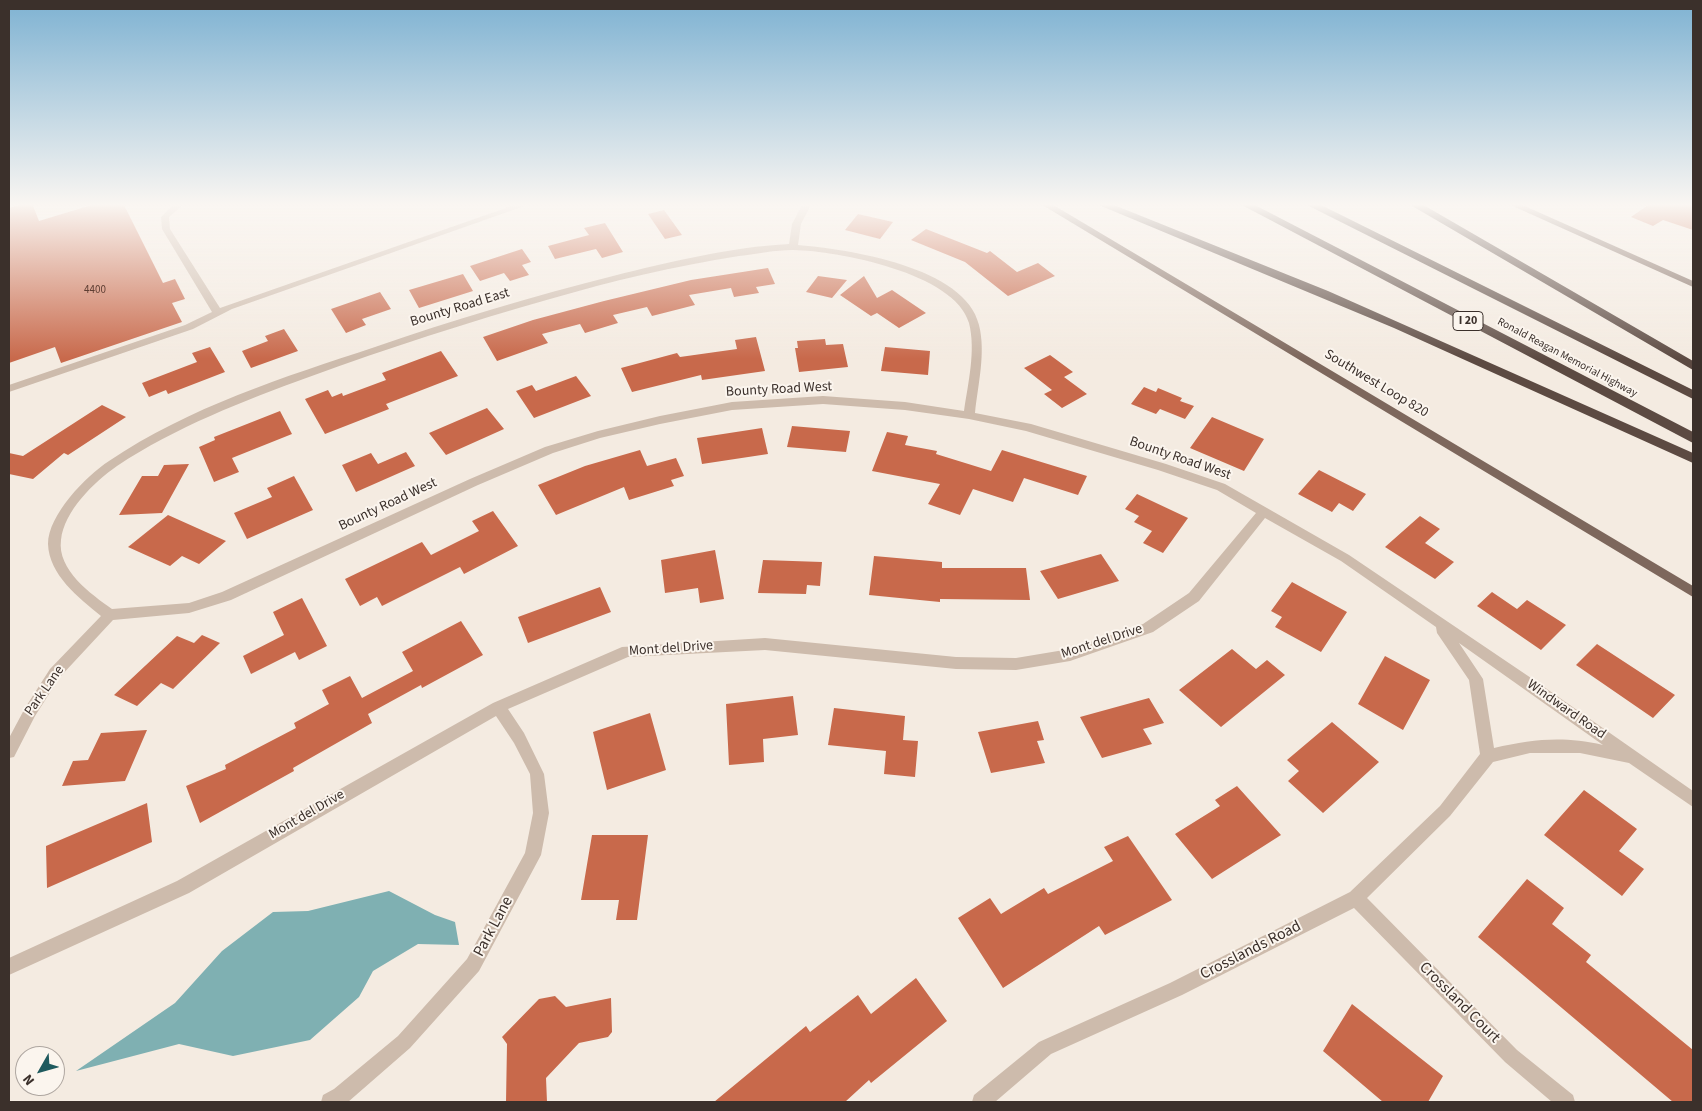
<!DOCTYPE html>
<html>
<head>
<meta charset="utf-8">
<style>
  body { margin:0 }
  #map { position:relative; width:1702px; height:1111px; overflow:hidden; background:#f4ebe1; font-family:"Source Sans 3",sans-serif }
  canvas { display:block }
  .frame { position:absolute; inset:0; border:10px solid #3b302b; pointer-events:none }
  .north { position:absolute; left:15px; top:1046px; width:50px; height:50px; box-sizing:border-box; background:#fbf5ee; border:1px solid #aea6a0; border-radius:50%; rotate:232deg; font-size:14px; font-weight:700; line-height:20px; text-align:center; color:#3b302b }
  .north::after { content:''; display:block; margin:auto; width:18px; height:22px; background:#1f5a5e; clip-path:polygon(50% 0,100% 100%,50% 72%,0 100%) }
</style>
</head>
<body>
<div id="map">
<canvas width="1702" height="1111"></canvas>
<div class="frame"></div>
<div class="north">N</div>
</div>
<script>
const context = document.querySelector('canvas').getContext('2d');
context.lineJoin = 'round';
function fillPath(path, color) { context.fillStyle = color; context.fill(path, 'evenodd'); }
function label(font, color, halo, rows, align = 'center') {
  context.font = font + ' "Source Sans 3",sans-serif'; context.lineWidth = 4; context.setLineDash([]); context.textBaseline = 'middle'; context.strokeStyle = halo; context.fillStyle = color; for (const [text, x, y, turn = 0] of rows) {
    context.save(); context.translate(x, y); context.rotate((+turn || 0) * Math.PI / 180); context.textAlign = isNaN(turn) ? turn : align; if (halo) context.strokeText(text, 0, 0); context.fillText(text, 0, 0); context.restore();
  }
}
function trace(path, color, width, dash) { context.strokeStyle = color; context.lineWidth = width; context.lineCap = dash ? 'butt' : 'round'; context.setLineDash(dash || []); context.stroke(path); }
fillPath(new Path2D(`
  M389,891l46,24 20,7 4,23 -41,-1 -45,27 -14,26 -49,43 -77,16 -54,-12 -103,27 99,-68 47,-52 51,-39 35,-1z`), '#7fb0b2');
fillPath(new Path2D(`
  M26,203h6l7,18 59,-18h25l40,80 12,-4 10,20 -13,4 10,19 -121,41 -6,-16 -46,16v-155z
  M1651,203h42v27l-30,-10 -10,6 -22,-9z
  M664,210l18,25 -17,4 -17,-25z
  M858,214l35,8 -13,17 -35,-9z
  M605,223l18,29 -21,6 -6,-9 -41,10 -7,-13 41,-11 -5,-7z
  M926,229l61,24 3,-2 27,21 21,-9 17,13 -47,20 -43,-34 -54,-22z
  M522,249l9,13 -9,3 7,10 -19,6 -6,-8 -24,8 -10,-15z
  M768,268l7,16 -19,3 3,6 -25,4 -3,-9 -42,7 6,10 -43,11 -5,-9 -34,8 5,8 -33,10 -5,-9 -38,10 6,9 -51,18 -14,-24 50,-17 71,-19 87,-21z
  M463,274l10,17 -54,17 -10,-18z
  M818,276l29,4 -15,18 -26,-6z
  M864,276l13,22 15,-8 34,23 -27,15 -22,-15 -6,3 -31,-21z
  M380,292l11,17 -29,10 4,6 -20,8 -15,-24z
  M284,329l14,22 -47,17 -9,-17 26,-10 -3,-5z
  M756,337l9,34 -63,9 -1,-5 -69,17 -11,-24 56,-15 3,4 57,-8 -2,-9z
  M825,339l1,6 17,-1 5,23 -49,5 -4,-24h3l-1,-7z
  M210,347l15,25 -57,22 -2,-4 -17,7 -7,-14 55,-21 -5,-9z
  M885,347l45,4 -2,24 -47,-4z
  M441,351l17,25 -72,28 3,5 -64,25 -20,-35 23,-9 4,7 10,-4 1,3 43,-16 -4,-7z
  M1050,355l23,17 -9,5 23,17 -25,14 -18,-14 8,-4 -28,-22z
  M576,376l15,20 -57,22 -18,-27 16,-6 4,6z
  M1144,387l12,5 2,-4 24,10 -2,3 14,5 -9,13 -25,-10 -4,5 -25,-10z
  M102,405l24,12 -58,38 -4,-2 -31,26 -24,-5v-21l14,3z
  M487,408l17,21 -58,26 -17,-22z
  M280,411l12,23 -60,24 7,14 -25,10 -15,-35 16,-7 -1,-3z
  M1212,417l52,22 -20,32 -54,-23z
  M792,426l58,5 -4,21 -59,-5z
  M762,428l6,26 -66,10 -5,-26z
  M887,432l21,4 -3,9 32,6 -1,3 55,17 11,-21 85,26 -9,19 -54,-17 -11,24 -40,-13 -13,26 -32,-11 12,-20 -68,-13z
  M640,450l7,16 29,-8 8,18 -13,4 3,6 -45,14 -5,-13 -68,28 -18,-30 47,-19z
  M406,452l9,14 -59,26 -14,-27 29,-12 7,11z
  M189,464l-27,49 -43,2 23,-39h16l6,-11z
  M1319,470l47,24 -13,17 -14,-8 -7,9 -34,-18z
  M294,476l19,34 -66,29 -13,-26 38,-16 -5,-9z
  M1137,494l51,24 -25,35 -20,-10 9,-12 -18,-9 5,-6 -14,-7z
  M493,511l25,35 -54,28 -4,-7 -78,39 -5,-9 -17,9 -15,-27 77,-37 9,13 48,-24 -7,-10z
  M168,515l58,26 -27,23 -17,-8 -12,10 -42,-19z
  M1420,516l20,13 -15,14 29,19 -19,17 -50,-32z
  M715,550l9,49 -24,4 -2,-15 -33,5 -4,-33z
  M1101,554l18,27 -61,18 -18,-28z
  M874,556l68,6v6h84l4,32 -90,-1v3l-71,-7z
  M763,560l59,2 -2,24 -13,-1 -1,9 -48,-1z
  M1292,582l55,30 -26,40 -46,-25 7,-10 -11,-6z
  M600,587l11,25 -83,31 -10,-26z
  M1492,592l25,17 10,-9 39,25 -25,25 -64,-44z
  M302,598l25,48 -28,14 -4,-8 -44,22 -8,-18 41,-21 -11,-23z
  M461,621l22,34 -61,33 -1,-3 -53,29 4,9 -79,45 1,3 -94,52 -14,-37 40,-17 -1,-4 71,-37 -2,-5 35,-19 -7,-14 28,-14 12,22 51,-27 -11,-19z
  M202,635l18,8 -47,46 -12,-6 -24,23 -23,-11 63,-59 17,7z
  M1597,644l78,51 -22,23 -77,-53z
  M1232,649l24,20 11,-9 18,15 -64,52 -42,-37z
  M1385,656l45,24 -27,50 -45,-26z
  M793,696l5,39 -35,4 1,23 -35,3 -3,-61z
  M1149,698l15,25 -21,6 9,15 -50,14 -22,-41z
  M834,708l71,8 -2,24 15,1 -3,36 -31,-3 2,-23 -58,-6z
  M650,713l16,57 -59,20 -14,-58z
  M1038,721l6,19 -7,1 8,22 -54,10 -13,-41z
  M1332,722l47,40 -56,51 -35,-32 11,-10 -12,-11z
  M147,730l-22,51 -63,5 11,-25 15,-1 13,-27z
  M1237,786l44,49 -69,44 -37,-45 45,-28 -5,-6z
  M1584,790l53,39 -18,22 25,18 -22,27 -78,-61z
  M147,803l5,39 -105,46 -1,-42z
  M592,835h56l-11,85h-21l3,-20h-38z
  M1128,836l44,64 -67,35 -6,-9 -96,62 -45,-70 32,-20 11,16 43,-26 4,6 65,-33 -9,-14z
  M1527,879l37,29 -12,16 39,31 -5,7 107,88v52h-20l-195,-165z
  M916,978l31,43 -76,62 -2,-3 -24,22h-131l92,-76 4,6 48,-37 13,19z
  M555,996l11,11 45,-9 1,34 -4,5 -29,6 -33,35 1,24h-41l1,-58 -5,-7 37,-38z
  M1352,1004l91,72 -15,26h-45l-60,-51z`), '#c8694b');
fillPath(new Path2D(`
  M175,203h10l-16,14 1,12 50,79 300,-105h13l-301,106 -39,20 -184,63v-7l176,-60 27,-13 -50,-83 -1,-12z
  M803,203h9l-11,21 -3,21c50,4 168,22 181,80 7,28 -1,59 -4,88l56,11 135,40 59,20 124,71 185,125 159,111v16l-64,-44 -49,-10h-50l-37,9 -43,54 -83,82 150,152 56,45 2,7h-23l-47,-40 -151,-154 -172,87 -131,59 -56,48h-23l2,-7 65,-53 131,-59 180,-91 90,-86 40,-52 -11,-74 -32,-47 -1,-6 -95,-66 -76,-43 -66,83 -46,31 -83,29 -54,9 -60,-1 -191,-19 -137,7 -120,52 16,24 20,41 5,39 -8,42 -62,116 -69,77 -62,54h-27l2,-7 11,-6 64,-53 69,-77 58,-106 8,-40 -3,-39 -16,-31 -18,-27 -307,177 -180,82v-17l168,-77 316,-178 129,-56 143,-9 191,19 60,1 54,-9 73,-25 46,-31 67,-80 -39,-23 -59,-20 -132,-39 -57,-12 -64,-9 -82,-6 -91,6 -72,14 -60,14 -47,15 -75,32 -247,115 -42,13 -76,7 -53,57 -25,39 -21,41 -5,1v-20l16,-30 25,-39 51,-53c-22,-18 -52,-41 -53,-72 0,-29 38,-68 61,-83 80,-54 175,-84 266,-114 78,-27 158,-51 238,-71 56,-14 118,-29 176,-32l3,-20zM793,250c45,1 162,23 176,73 7,28 -1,60 -5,88l-59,-9 -82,-6 -91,6 -72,14 -62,15 -53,16 -75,32 -248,113 -33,11 -77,6c-21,-15 -55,-39 -51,-69 3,-29 33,-58 56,-74 59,-39 126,-65 192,-89 79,-29 160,-55 241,-78 62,-18 125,-33 189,-43 18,-2 36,-6 54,-6zM1459,643l144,102c-40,-9 -69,-6 -109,3l-11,-69z`), '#cdbbac');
fillPath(new Path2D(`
  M1039,203h11l643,383v11z
  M1506,203h12l175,78v6z`), '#7d675c');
fillPath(new Path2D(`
  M1094,203h15l219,88 365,162v10l-299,-135z
  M1238,203h13l442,229v11z
  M1303,203h14l376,187v9z
  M1407,203h13l273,158v9z`), '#5c4a42');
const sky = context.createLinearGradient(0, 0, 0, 359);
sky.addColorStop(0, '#7eb2d2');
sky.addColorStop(0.57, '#faf6f2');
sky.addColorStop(1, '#faf6f200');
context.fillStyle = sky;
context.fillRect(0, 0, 1702, 359);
label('11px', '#5e3e33', null, [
  ["4400",95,291]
]);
label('11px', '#3b302b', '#fbf5ee', [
  ["Ronald Reagan Memorial Highway",1567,358,28]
]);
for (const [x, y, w] of [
  [1468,321,30]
]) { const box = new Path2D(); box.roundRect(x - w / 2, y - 9.5, w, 19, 4); context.fillStyle = '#fbf5ee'; context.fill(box); trace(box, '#3b302b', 1); }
label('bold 12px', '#3b302b', null, [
  ["I 20",1468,321]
]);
label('14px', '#3b302b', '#fbf5ee', [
  ["Bounty Road East",460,308,-17],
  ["Southwest Loop 820",1376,384,31],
  ["Bounty Road West",779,390,-3],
  ["Bounty Road West",1180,459,19],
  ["Bounty Road West",388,505,-25],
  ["Mont del Drive",1102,642,-18],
  ["Mont del Drive",671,649,-4],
  ["Park Lane",45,691,-55],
  ["Windward Road",1566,710,35],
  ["Mont del Drive",307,815,-30]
]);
label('16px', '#3b302b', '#fbf5ee', [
  ["Park Lane",494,927,-62],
  ["Crosslands Road",1251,951,-27],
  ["Crossland Court",1459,1003,45]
]);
</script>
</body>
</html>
